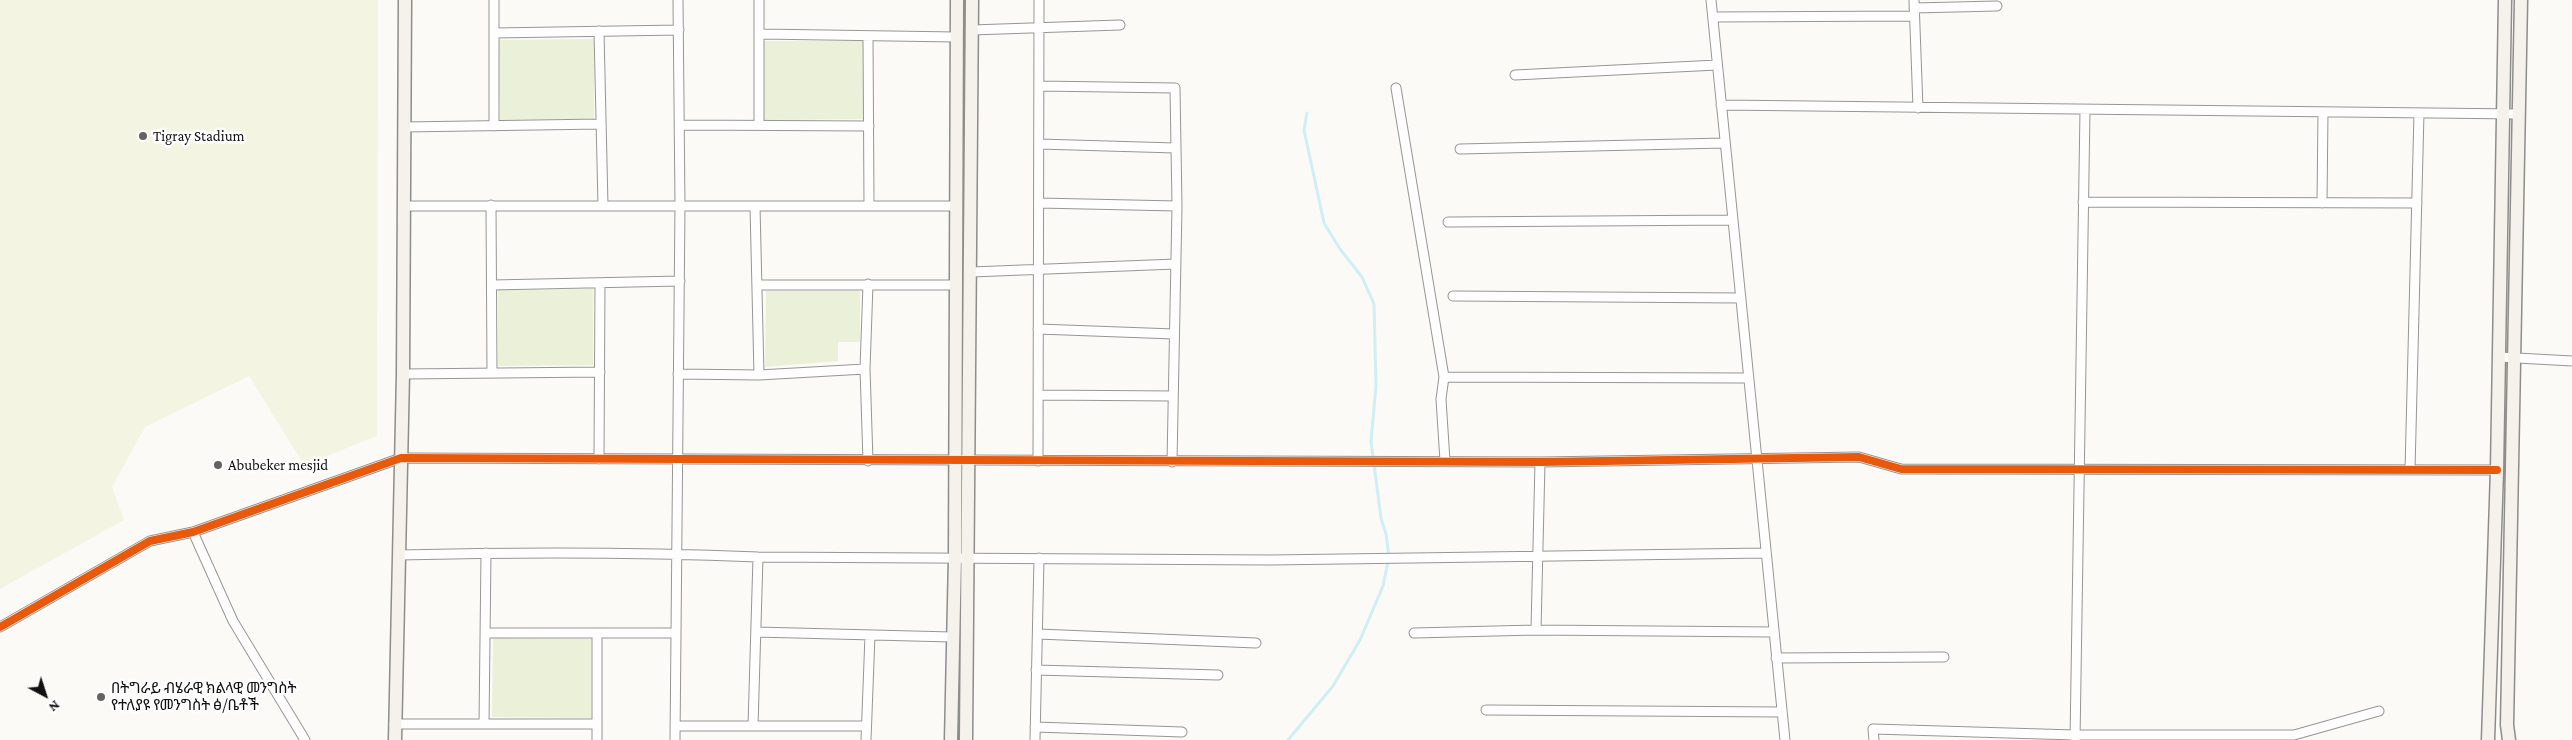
<!DOCTYPE html>
<html>
<head>
<meta charset="utf-8">
<style>
  body { margin:0 }
  #map { position:relative; width:2572px; height:740px; overflow:hidden; background:#fcfaf7; font-family:"Crimson Pro",serif }
  canvas { display:block }
  .north { position:absolute; left:20px; top:670px; width:50px; height:50px; -webkit-text-stroke:4px #fff; paint-order:stroke; rotate:140deg; font-size:14px; font-weight:700; line-height:20px; text-align:center; color:#111 }
  .north::after { content:''; display:block; margin:auto; width:18px; height:22px; background:#111; clip-path:polygon(50% 0,100% 100%,50% 72%,0 100%) }
</style>
</head>
<body>
<div id="map">
<canvas width="2572" height="740"></canvas>
<div class="north">N</div>
</div>
<script>
const context = document.querySelector('canvas').getContext('2d');
context.lineJoin = 'round';
function fillPath(path, color) { context.fillStyle = color; context.fill(path, 'evenodd'); }
function trace(path, color, width, dash) { context.strokeStyle = color; context.lineWidth = width; context.lineCap = dash ? 'butt' : 'round'; context.setLineDash(dash || []); context.stroke(path); }
function label(font, color, halo, rows, align = 'center') {
  context.font = font + ' "Crimson Pro","Noto Sans Ethiopic",serif'; context.lineWidth = 5; context.setLineDash([]); context.textBaseline = 'middle'; context.strokeStyle = halo; context.fillStyle = color; for (const [text, x, y, turn = 0] of rows) {
    context.save(); context.translate(x, y); context.rotate((+turn || 0) * Math.PI / 180); context.textAlign = isNaN(turn) ? turn : align; if (halo) context.strokeText(text, 0, 0); context.fillText(text, 0, 0); context.restore();
  }
}
fillPath(new Path2D(`
  M594,39v80l-94,1 -1,-80z
  M764,41h100v78l-100,1z
  M593,289v76l-95,1v-76z
  M766,291h94v51h-22v19l-73,6z
  M493,638l98,1v79l-99,-1z`), '#ebf0d8');
fillPath(new Path2D(`
  M0,0h378v27l-1,409 -73,29 -55,-89 -104,51 -33,60 12,33 -124,69z`), '#f3f4e2');
trace(new Path2D(`
  M1288,740l45,-54 27,-46 23,-54 6,-29 -3,-23 -5,-16 -10,-77 5,-55 -2,-82 -12,-27 -22,-28 -16,-26 -20,-93 3,-17`), '#cfeff4', 3);
const street = new Path2D(`
  M494,0v126
  M1711,0l74,740
  M1914,0l4,108
  M1914,8l83,-2
  M1713,17l201,-1
  M971,30l149,-5
  M599,31l4,175
  M494,33l185,-3
  M760,34l196,3
  M868,36l1,170
  M1515,75l202,-10
  M1039,86l136,2 2,118 -5,256
  M1396,88l48,289 -3,22 4,62
  M1721,105l798,9
  M680,125l189,1
  M759,125v-125
  M404,127l197,-3
  M1039,144l136,4
  M1460,149l265,-6
  M2083,202l334,1
  M1039,203l138,3
  M2322,203l1,-91
  M491,205l1,168
  M404,206h551
  M755,206l4,169
  M1448,222l285,-2
  M971,272l205,-8
  M492,285l188,-4
  M758,285h197
  M1453,296l288,2
  M1038,329l136,5
  M2499,357l73,4
  M403,374l197,-2
  M678,374l81,1 106,-6
  M1444,377l304,1
  M1038,395l135,1
  M599,459l1,-176
  M868,461l-3,-92 3,-85
  M1038,461l1,-461
  M2410,470l9,-357
  M193,532l40,89 72,119
  M399,555c120,-3 239,-3 359,2l513,3 495,-7
  M0,627l150,-86 43,-9 208,-74 1139,4 319,-5 42,12 596,1
  M1536,630l4,-168
  M756,632l196,5
  M485,633h191
  M597,633v107
  M1414,633l122,-3 238,2
  M1038,634l218,9
  M1776,658l168,-1
  M1036,670l182,5
  M1486,710l296,2
  M394,724h203
  M484,724l2,-171
  M675,726h191
  M753,726l5,-169
  M1035,727l147,5
  M675,740l5,-535 -2,-205
  M866,740l4,-105
  M1035,740l4,-182
  M1874,740l-1,-11 202,6h219l85,-24
  M2075,740l10,-630`);
const secondary = new Path2D(`
  M395,740l8,-366 2,-374
  M951,740l4,-183 2,-557
  M966,740l6,-740
  M2488,740l9,-270 8,-470
  M2509,740l-2,-15 14,-725`);
trace(street, '#979695', 11);
trace(secondary, '#8d8d8b', 15);
trace(street, '#fffefe', 9);
trace(secondary, '#f5f2ec', 12);
trace(new Path2D(`
  M0,627l150,-86 43,-9 208,-74 1139,4 319,-5 42,12 596,1`), '#e8590c', 8);
for (const [x, y, r, color] of [
  [143,136,5,"#636362"],
  [218,465,5,"#636362"],
  [101,697,5,"#636362"]
]) { const dot = new Path2D(); dot.arc(x, y, r, 0, 2 * Math.PI); context.fillStyle = color; context.fill(dot); trace(dot, '#fff', 2); }
label('15px', '#111', '#fff', [
  ["Tigray Stadium",153,136],
  ["Abubeker mesjid",228,465],
  ["በትግራይ ብሄራዊ ክልላዊ መንግስት",111,688],
  ["የተለያዩ የመንግስት ፅ/ቤቶች",111,705]
], 'left');
</script>
</body>
</html>
